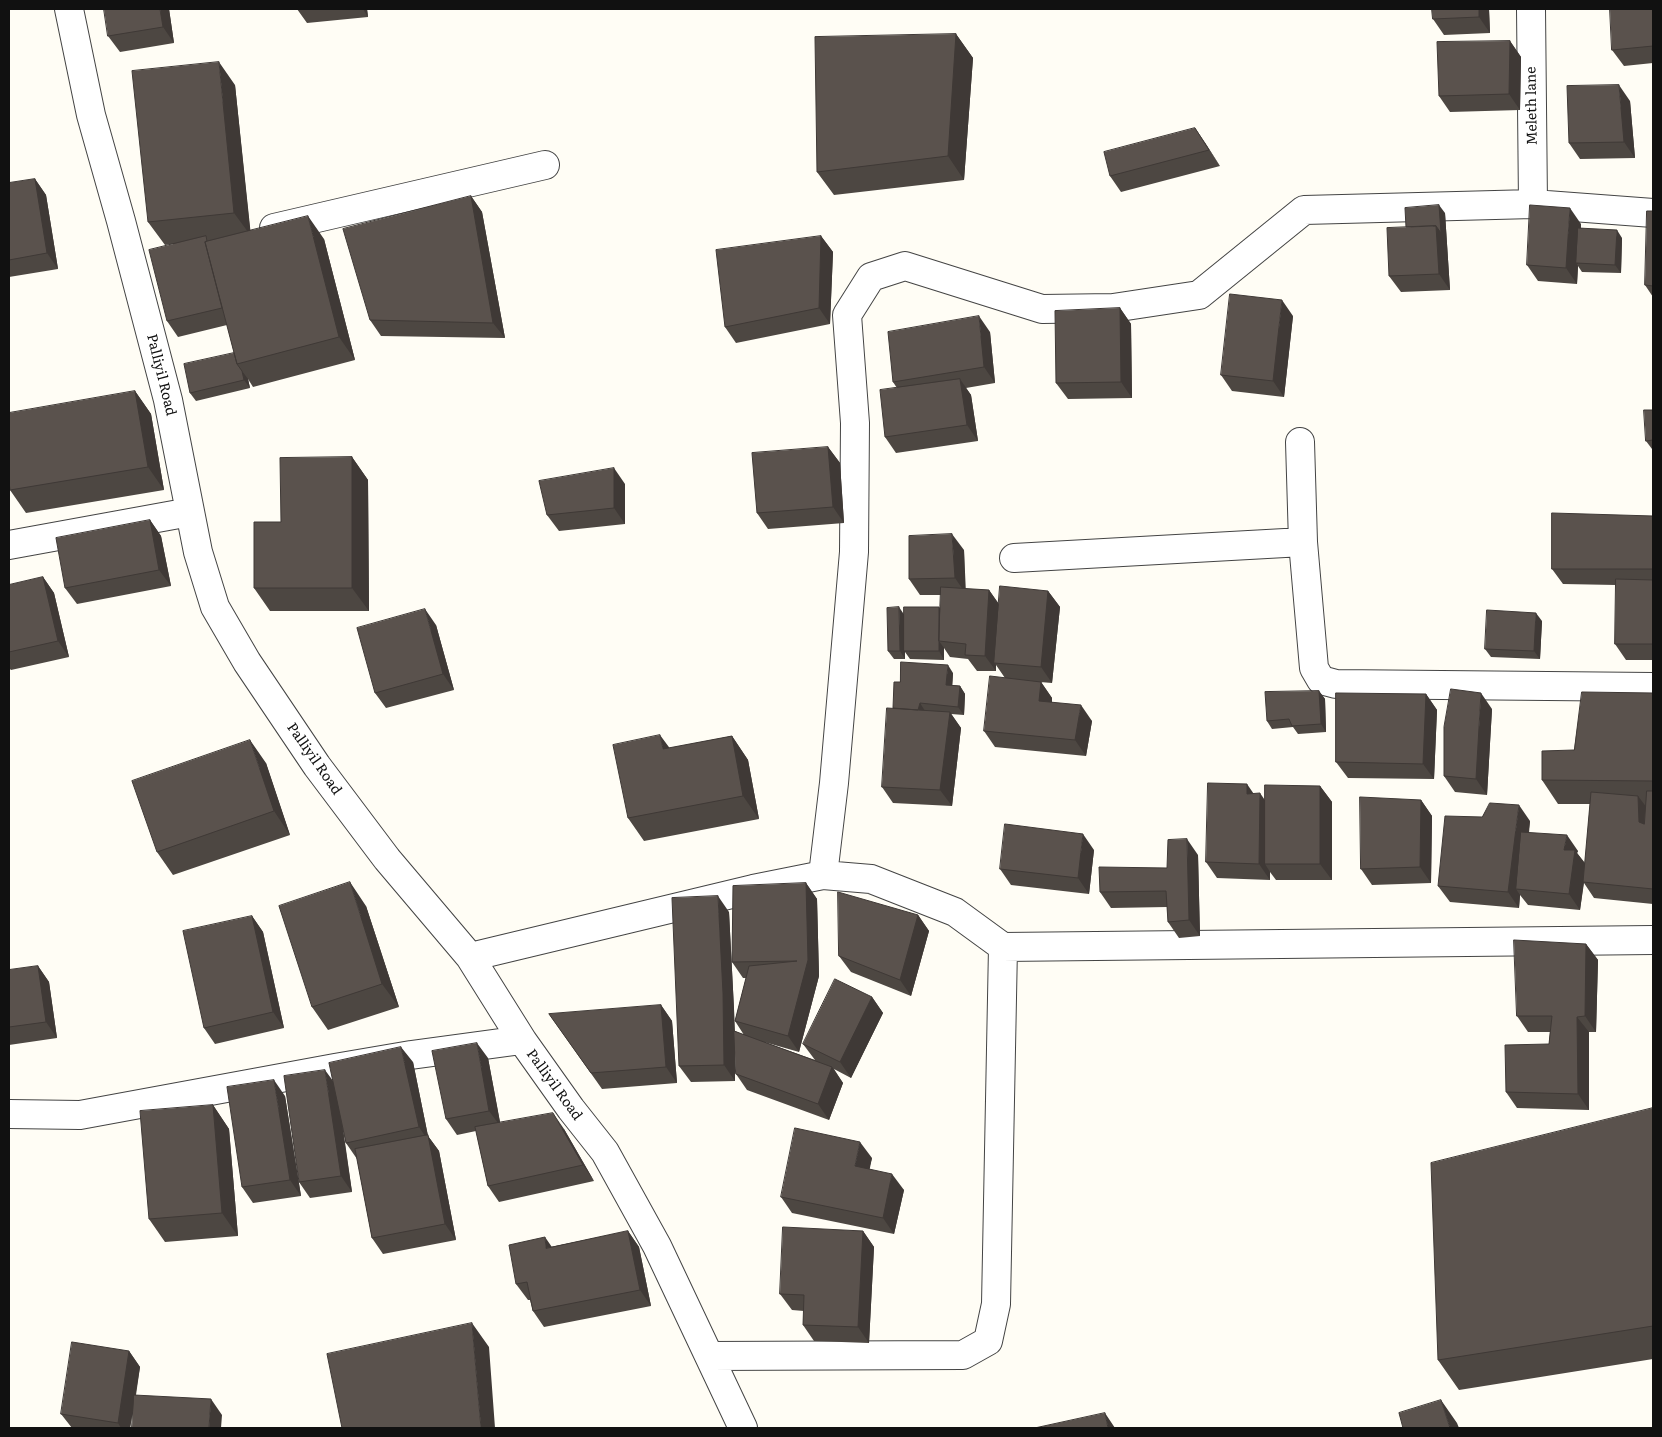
<!DOCTYPE html>
<html>
<head>
<meta charset="utf-8">
<style>
  body { margin:0 }
  #map { position:relative; width:1662px; height:1437px; overflow:hidden; background:#fffdf5; font-family:Literata,serif }
  canvas { display:block }
  .frame { position:absolute; inset:0; border:10px solid #111; pointer-events:none }
</style>
</head>
<body>
<div id="map">
<canvas width="1662" height="1437"></canvas>
<div class="frame"></div>
</div>
<script>
const context = document.querySelector('canvas').getContext('2d');
context.lineJoin = 'round';
function trace(path, color, width, dash) { context.strokeStyle = color; context.lineWidth = width; context.lineCap = dash ? 'butt' : 'round'; context.setLineDash(dash || []); context.stroke(path); }
function fillPath(path, color) { context.fillStyle = color; context.fill(path, 'evenodd'); }
function label(font, color, halo, rows, align = 'center') {
  context.font = font + ' Literata,serif'; context.lineWidth = 5; context.setLineDash([]); context.textBaseline = 'middle'; context.strokeStyle = halo; context.fillStyle = color; for (const [text, x, y, turn = 0] of rows) {
    context.save(); context.translate(x, y); context.rotate((+turn || 0) * Math.PI / 180); context.textAlign = isNaN(turn) ? turn : align; if (halo) context.strokeText(text, 0, 0); context.fillText(text, 0, 0); context.restore();
  }
}
const minor = new Path2D(`
  M69,9l22,106 30,106 47,179 30,152 17,55 32,55 70,104 70,93 83,98 52,83 49,69 34,43 52,94 86,182
  M1531,9l2,195
  M274,228l271,-63
  M1300,442l3,100 11,126 7,12 15,4 317,3
  M9,545l181,-33
  M1014,558l289,-16
  M823,875l48,4 84,33 48,35 650,-7
  M470,957l283,-68 70,-14 11,-92 20,-231 1,-129 -8,-108 24,-38 34,-11 137,43 71,-1 86,-13 105,-85 229,-6 120,9
  M9,1114l71,1 255,-47 76,-13 111,-15
  M709,1356l254,-1 25,-14 8,-37 7,-357`);
trace(minor, '#444', 30);
trace(minor, '#fff', 28);
fillPath(new Path2D(`
  M169,9l5,34 -54,9 -12,-16z
  M297,9h70l1,8 -61,6z
  M1432,9h57l1,24 -46,2 -11,-16z
  M1653,9v54l-29,3 -12,-16z
  M956,34l17,24 -9,122 -130,15 -17,-23z
  M1510,41l11,16 -1,53 -70,2 -11,-16z
  M235,85l15,145 74,9 31,121 -102,27 -5,-8 2,9 -54,13 -6,-8 44,-40 -7,-28 -49,12 -11,-16 7,-77 -9,1 -17,-23z
  M1630,101l5,57 -55,1 -11,-16z
  M1195,128l25,38 -99,26 -11,-16z
  M35,179l11,16 12,74 -49,8v-94z
  M471,196l11,16 23,126 -124,-2 -11,-16z
  M1653,211v86l-8,-12z
  M1445,213l5,77 -49,2 -12,-16z
  M1581,224v4l41,10 -1,35 -39,-1 -4,-6 -1,18 -39,-3 -11,-16z
  M821,236l12,16 -3,72 -94,19 -11,-16z
  M1120,308l11,16 1,74 -64,1 -12,-16z
  M1293,316l-9,81 -52,-6 -11,-16z
  M990,332l5,51 -29,5 5,7 7,46 -82,12 -11,-16 12,-49 -4,-6z
  M135,391l16,23 13,76 -138,23 -16,-23z
  M1653,410v39h-1l-6,-8z
  M828,447l12,16 4,60 -76,6 -11,-16z
  M352,457l16,23 1,131h-99l-16,-23 27,-66z
  M625,484v40l-66,7 -12,-16z
  M1653,516v144h-27l-11,-16 1,-59 -53,-1 -11,-15z
  M150,520l11,16 10,50 -94,18 -12,-16z
  M964,550l1,39 24,1 10,14 49,-13 12,16 -8,76 -12,-1h1l11,16v4l40,19 -6,35 -91,-9 -11,-16 21,-53 -9,-13v6h-19l-9,-12 -18,-2 -6,-9v12l-34,-1 -5,-7v7h-11l-6,-8 16,-36 36,-7 1,-13h-21l-11,-16z
  M43,577l11,16 15,64 -58,13 -2,-2v-83z
  M1542,621l-2,38 -49,-2 -6,-8z
  M436,625l18,65 -68,18 -11,-15z
  M953,673l-1,12 8,1 5,8 -1,21 -13,-1 10,14 -9,78 -59,-3 -11,-16 11,-79 7,-26z
  M1319,691l6,8 1,33 -28,2 -5,-7 -21,2 -5,-8z
  M1653,693v211l-59,-6 -10,-15 -4,27 -52,-5 -8,-10 -1,13 -69,-6 -12,-16 92,-65 -1,12 49,18 -1,2 8,10 5,-59h-32l-16,-24 32,-30z
  M1426,694l11,16 -3,69 -86,-1 -12,-16z
  M1492,709l-5,86 -32,-3 -11,-16z
  M732,736l16,24 11,59 -115,22 -16,-23 42,-70z
  M266,763l24,72 -117,40 -16,-23z
  M1320,786l12,16v78h-56l-6,-8v8l-53,-2 -11,-16 48,-68 11,7z
  M1421,800l11,16 -1,67 -59,2 -11,-16z
  M1094,850l-5,44 -78,-9 -11,-16z
  M1198,855l2,81 -21,2 -11,-16 -1,-15 -56,1 -11,-16 67,-24z
  M806,883l11,16 2,77 -20,76 -35,-10 51,18 -12,-16 69,-47 11,16 -32,65 -17,-9 9,14 -14,37 -82,-30 -11,-16 -1,-32v39l-44,1 -12,-16 50,-154 5,97 1,22 9,4 -9,-14 11,-43h-3l-11,-16z
  M366,906l33,101 -71,23 -16,-23z
  M918,915l11,16 -18,65 -60,-24 -12,-16z
  M252,916l11,16 21,96 -69,16 -11,-16z
  M1586,944l12,16 -2,72h-7v78l-72,-2 -11,-16 43,-48 1,-12h-22l-11,-16z
  M38,966l11,16 8,56 -48,7v-75z
  M661,1005l11,16 5,62 -75,6 -53,-75z
  M488,1058l12,65 64,6 30,52 -95,21 -11,-16 -12,-55 -19,4 -11,-16z
  M413,1062l15,74 11,15 17,89 -73,14 -11,-16 -15,-79 -11,-16 -3,-15 9,64 -42,6 -11,-16 34,-102z
  M285,1096l16,100 -48,7 -11,-16z
  M213,1105l16,24 9,107 -73,6 -16,-23z
  M1653,1108v251l-194,31 -21,-30z
  M872,1158l-3,11 35,21 -10,44 -102,-21 -11,-16z
  M628,1231l11,16 12,59 -107,21 -11,-16 -3,-11h-2l-12,-16 35,-37z
  M863,1231l11,16 -5,96 -55,-2 -11,-16 1,-14 -12,-1 -12,-16z
  M129,1351l11,16 -4,28 86,20 -89,-4 -3,17h-58l-11,-14z`), '#4d4742');
fillPath(new Path2D(`
  M160,9h9l5,34 -11,-16z
  M363,9h4l1,8z
  M1479,9h10l1,24 -11,-16z
  M956,34l17,24 -9,122 -16,-24z
  M1510,41l11,16 -1,53 -11,-16z
  M219,62l16,23 16,151 -17,-23z
  M1619,85l11,16 5,57 -11,-16z
  M1195,128l11,16 14,22 -11,-16z
  M35,179l11,16 12,74 -11,-16z
  M471,196l11,16 23,126 -12,-15z
  M1439,205l6,8 5,77 -11,-16 -3,-48z
  M1570,208l11,16 -3,40 -2,-1 2,3 -1,18 -11,-16z
  M308,216l16,23 31,121 -16,-23z
  M1617,230l5,8 -1,35 -6,-8z
  M821,236l12,16 -3,72 -11,-16z
  M1282,300l11,16 -9,81 -11,-16z
  M1120,308l11,16 1,74 -11,-16z
  M979,316l11,16 5,51 -11,-16z
  M242,371l6,8 2,9 -6,-8z
  M960,379l11,16 7,46 -11,-16z
  M135,391l16,23 13,76 -16,-23z
  M828,447l12,16 4,60 -11,-16z
  M352,457l16,23 1,131 -17,-23z
  M614,468l11,16v40l-11,-16z
  M150,520l11,16 10,50 -12,-16z
  M952,534l12,16 2,44 -11,-16z
  M43,577l11,16 15,64 -11,-16z
  M989,590l11,16 -6,57 2,2v6l-11,-15z
  M1048,591l12,16 -8,76 -11,-16z
  M899,607l6,9v43l-5,-8z
  M939,607l6,8 -6,26 5,7v12l-5,-9z
  M425,609l11,16 18,65 -11,-16z
  M1536,613l6,8 -2,38 -6,-8z
  M948,665l5,8 -1,20 -6,-8z
  M1041,682l11,16 -1,19 -12,-16z
  M960,686l5,8 -1,21 -6,-8z
  M1319,691l6,8 1,33 -5,-8z
  M1481,693l11,16 -5,86 -11,-16z
  M1426,694l11,16 -3,69 -11,-15z
  M920,703l5,8 -8,6z
  M1081,705l11,16 -6,35 -11,-16z
  M950,712l11,16 -9,78 -12,-16z
  M660,735l17,23 -14,-9z
  M732,736l16,24 11,59 -16,-23z
  M250,740l16,23 24,72 -16,-24z
  M1247,784l11,16 -11,-6z
  M1320,786l12,16v78l-12,-16z
  M1260,793l11,16 -6,55 5,8v8l-11,-16z
  M1638,796l12,16v26l-11,-16z
  M1421,800l11,16 -1,67 -11,-16z
  M1519,805l11,16 -9,69 -5,-1 4,6 -1,13 -11,-16z
  M1083,834l11,16 -5,44 -11,-16z
  M1567,835l11,16 -1,2 9,12 -6,45 -11,-16 -5,-44z
  M1187,839l11,16 2,81 -11,-16z
  M350,882l16,24 33,101 -17,-23z
  M806,883l11,16 2,77 -20,76 -11,-16z
  M718,896l11,16 5,97 1,72 -11,-16z
  M918,915l11,16 -18,65 -11,-16z
  M252,916l11,16 21,96 -11,-16z
  M1586,944l12,16 -2,72 -11,-16z
  M38,966l11,16 8,56 -11,-16z
  M872,997l11,16 -32,65 -11,-16z
  M661,1005l11,16 5,62 -11,-16z
  M1577,1017l12,15v78l-11,-16z
  M477,1043l11,15 13,69 -12,-16z
  M401,1047l12,15 15,74 11,15 17,89 -11,-16 -16,-82 -10,-15z
  M832,1067l11,16 -14,37 -11,-16z
  M325,1070l11,15 16,107 -11,-16z
  M274,1080l11,16 16,100 -11,-16z
  M213,1105l16,24 9,107 -16,-23z
  M553,1113l11,16 30,52 -11,-16z
  M860,1142l12,16 -5,24 -12,-16z
  M892,1174l12,16 -10,44 -11,-16z
  M628,1231l11,16 12,59 -11,-16z
  M863,1231l11,16 -5,96 -11,-16z
  M545,1237l11,16 -10,-5z
  M472,1323l17,24 6,81h-14z
  M129,1351l11,16 -10,61h-9l-3,-5z
  M211,1399l11,16 -1,13h-12z
  M1441,1400l16,23 2,5h-9z
  M1105,1413l10,15h-7z`), '#3f3936');
const building = new Path2D(`
  M104,9h56l3,18 -55,9z
  M1432,9h47v8l-46,2z
  M1610,9h43v37l-41,4z
  M956,34l-8,122 -131,16 -2,-135z
  M1510,41l-1,53 -70,2 -2,-54z
  M219,62l15,151 -86,9 -16,-151z
  M1619,85l5,57 -55,1 -2,-57z
  M1195,128l14,22 -99,26 -6,-24z
  M35,179l12,74 -38,7v-77z
  M471,196l22,127 -123,-3 -27,-91z
  M1439,205l2,28 -5,-7 -30,1 -1,-19z
  M1530,205l40,3 -4,60 -39,-3z
  M1647,211h6v75l-8,-1z
  M308,216l31,121 -102,27 -32,-122z
  M1436,226l3,48 -50,2 -2,-48z
  M1578,228l39,2 -2,35 -39,-2z
  M206,236l1,5 -2,1 17,66 -55,13 -18,-71z
  M821,236l-2,72 -94,19 -9,-77z
  M1230,294l52,6 -9,81 -52,-6z
  M1120,308l1,74 -65,1 -1,-72z
  M979,316l5,51 -91,15 -5,-50z
  M234,353l3,11 5,7 2,9 -54,13 -6,-29z
  M960,379l7,46 -82,12 -5,-47z
  M135,391l13,76 -138,23 -1,-8v-69z
  M1644,410h9v30l-7,1z
  M828,447l5,60 -76,6 -5,-60z
  M352,457v131h-98v-66h27l-1,-64z
  M614,468v40l-67,7 -8,-34z
  M1552,513l101,3v53h-101z
  M150,520l9,50 -94,18 -9,-50z
  M952,534l3,44 -46,1v-43z
  M43,577l15,64 -49,11v-67z
  M1616,579l37,1v64h-38z
  M1000,586l48,5 -7,76 -47,-4z
  M941,587l48,3 -4,66 -20,-1 1,-11 -27,-3z
  M899,607l1,44h-12l-1,-43z
  M904,607h35v44h-35z
  M425,609l18,65 -68,19 -18,-65z
  M1487,610l49,3 -2,38 -49,-2z
  M901,662l47,3 -2,20 14,1 -2,21 -38,-4 -2,7 -25,-2 1,-26h6z
  M990,676l51,6 -2,19 42,4 -6,35 -91,-9z
  M1451,689l30,4 -5,86 -32,-3v-49z
  M1319,691l2,33 -29,2 -3,-7 -22,2 -2,-29z
  M1582,692l71,1v88l-111,-1v-29l32,-1z
  M1336,693l90,1 -3,70 -87,-2z
  M887,708l63,4 -10,78 -58,-3z
  M660,735l3,14 69,-13 11,60 -115,22 -15,-73z
  M250,740l24,71 -117,41 -25,-71z
  M1208,783l39,1v10l13,-1 -1,71 -53,-2z
  M1265,785l55,1v78h-55z
  M1647,791h6v98l-70,-7 8,-90 47,4 1,26 5,2z
  M1360,797l61,3 -1,67 -59,2z
  M1490,803l29,2 -11,87 -70,-6 7,-70 37,1z
  M1005,824l78,10 -5,44 -78,-9z
  M1521,832l46,3 -3,15h11l-6,44 -53,-5z
  M1187,839l2,81 -21,2 -2,-31 -66,1 -1,-25 68,1 1,-28z
  M350,882l32,102 -70,23 -33,-101z
  M806,883l2,77 -20,76 -53,-15 14,-55 48,-5 -65,1 1,-76z
  M838,892l80,23 -18,65 -61,-24z
  M718,896l5,97 1,72 -45,1 -7,-168z
  M252,916l21,96 -69,16 -21,-97z
  M1514,940l72,4 -1,72 -8,1 1,77 -72,-2 -1,-47 44,-1 3,-28h-35z
  M38,966l8,56 -37,5v-57z
  M835,979l37,18 -32,65 -37,-18z
  M661,1005l5,62 -75,6 -42,-59z
  M734,1031l98,36 -14,37 -82,-30z
  M477,1043l12,68 -43,8 -14,-68z
  M401,1047l18,80 -73,16 -17,-80z
  M325,1070l16,106 -42,6 -15,-106z
  M274,1080l16,100 -48,7 -15,-100z
  M213,1105l9,108 -73,6 -9,-108z
  M1653,1108v218l-215,34 -7,-197z
  M553,1113l30,52 -95,21 -13,-59z
  M795,1128l65,14 -5,24 37,8 -9,44 -102,-21z
  M428,1135l17,89 -73,14 -17,-89z
  M783,1227l80,4 -5,96 -55,-2 1,-30 -24,-1z
  M628,1231l12,59 -107,21 -6,-29 -11,2 -7,-39 36,-8 1,11z
  M472,1323l9,105h-139l-15,-74z
  M72,1342l57,9 -11,72 -57,-9z
  M134,1395l77,4 -2,29h-77z
  M1441,1400l9,28h-47l-4,-15z
  M1105,1413l3,15h-73z`);
fillPath(building, '#5a524d');
trace(building, '#3f3936', 1);
label('14px', '#111', '#fff', [
  ["Meleth lane",1532,106,-91],
  ["Palliyil Road",161,375,76],
  ["Palliyil Road",314,759,55],
  ["Palliyil Road",554,1085,54]
]);
</script>
</body>
</html>
